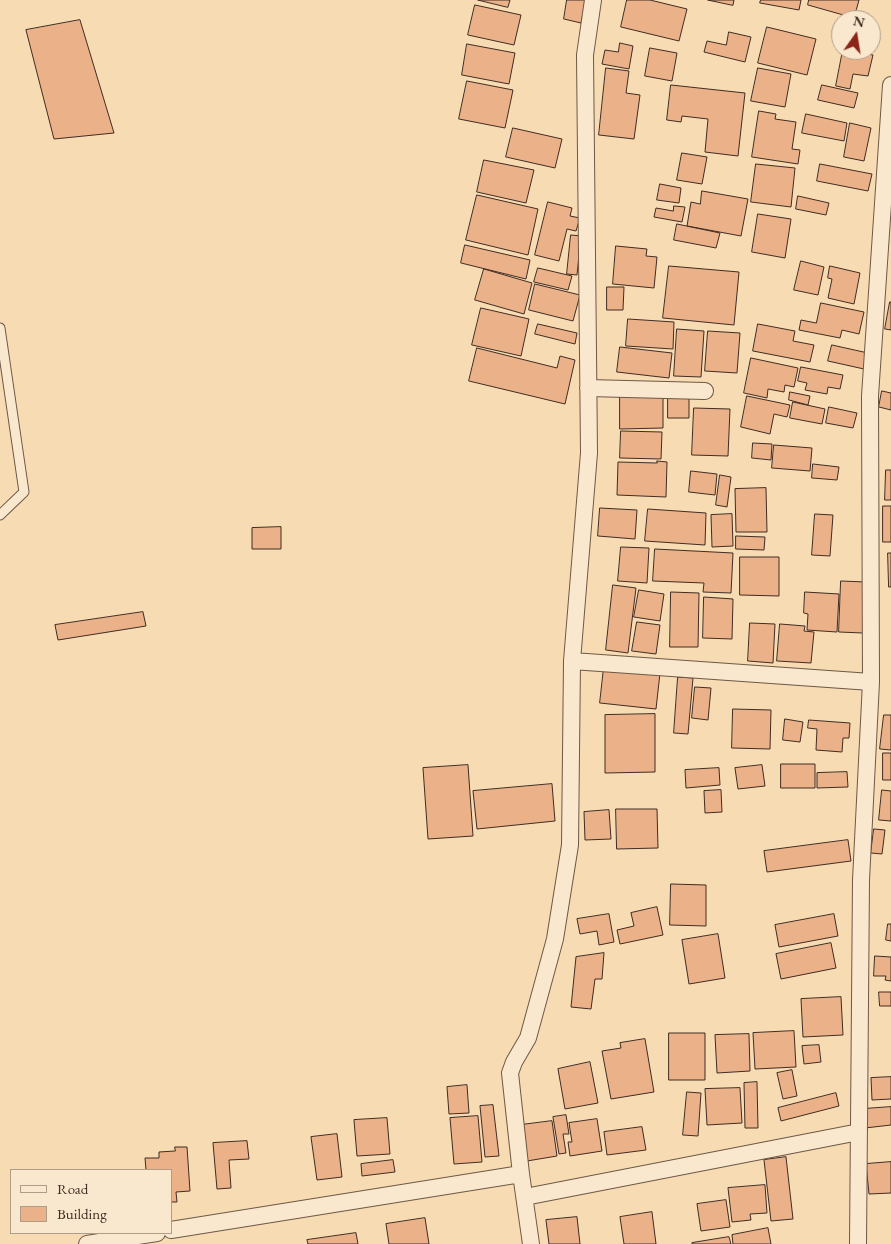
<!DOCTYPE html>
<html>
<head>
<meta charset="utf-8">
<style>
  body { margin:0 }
  #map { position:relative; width:891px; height:1244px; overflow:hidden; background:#f6dbb3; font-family:"EB Garamond",serif }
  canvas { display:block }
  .legend { position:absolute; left:10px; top:1169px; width:162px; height:65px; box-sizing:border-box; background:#f9e8ce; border:1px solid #af9d8a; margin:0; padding:6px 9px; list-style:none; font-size:15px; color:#402c23 }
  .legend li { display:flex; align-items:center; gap:10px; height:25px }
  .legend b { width:25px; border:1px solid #af9d8a }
  .north { position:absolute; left:831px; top:10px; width:50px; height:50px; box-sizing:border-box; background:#f9e8ce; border:1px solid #af9d8a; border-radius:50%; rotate:13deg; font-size:14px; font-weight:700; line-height:20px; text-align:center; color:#402c23 }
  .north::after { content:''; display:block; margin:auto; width:18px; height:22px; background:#8f2418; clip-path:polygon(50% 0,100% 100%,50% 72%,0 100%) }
</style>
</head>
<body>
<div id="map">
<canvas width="891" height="1244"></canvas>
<ul class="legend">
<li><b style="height:6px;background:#f9e8ce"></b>Road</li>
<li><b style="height:14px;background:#ebb188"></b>Building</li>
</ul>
<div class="north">N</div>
</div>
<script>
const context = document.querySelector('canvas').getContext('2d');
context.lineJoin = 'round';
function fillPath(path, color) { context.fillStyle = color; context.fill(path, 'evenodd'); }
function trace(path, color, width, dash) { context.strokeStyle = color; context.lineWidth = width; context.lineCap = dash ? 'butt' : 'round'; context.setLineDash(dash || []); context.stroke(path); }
const building = new Path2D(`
  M478,0h32l-2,7z
  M567,0h19l-5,23 -17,-4z
  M627,0h23l37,9 -8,32 -58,-14z
  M708,0h26l-1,5z
  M761,0h40l-2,10 -39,-7z
  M809,0h50l-5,18 -46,-13z
  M475,5l46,10 -7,30 -46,-10z
  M80,20l34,113 -60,6 -28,-109z
  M767,27l49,12 -9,36 -49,-12z
  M729,32l22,5 -6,25 -41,-10 3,-11 19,4z
  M620,43l13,3 -4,23 -27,-5 3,-14 13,2z
  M467,44l48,9 -6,31 -47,-9z
  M650,48l27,5 -5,28 -27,-5z
  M843,50l30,5 -5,21 -15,-2 -3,15 -14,-3z
  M606,68l23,3 -3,22 14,2 -6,44 -35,-4z
  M758,68l33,6 -6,33 -34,-6z
  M467,81l46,9 -8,38 -46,-9z
  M671,85l74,8 -7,63 -33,-4 3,-33 -26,-3 -1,6 -14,-2z
  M822,85l36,8 -4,15 -36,-8z
  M759,111l17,3 -1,5 21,3 -4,27 8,1 -2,14 -46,-7z
  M806,114l41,9 -3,18 -42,-8z
  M850,123l21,5 -7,33 -20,-4z
  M513,128l49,11 -7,29 -49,-11z
  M682,153l25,4 -5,27 -25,-4z
  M484,160l50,10 -8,33 -49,-11z
  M756,164l39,4 -4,39 -40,-5z
  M820,164l52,10 -4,17 -51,-10z
  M660,184l21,4 -2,15 -22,-3z
  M702,191l46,8 -7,37 -54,-10 4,-24 9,2z
  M477,195l61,14 -10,46 -62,-15z
  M798,196l31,7 -3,12 -30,-6z
  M548,202l24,6 -2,8 10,2 -4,13 -9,-2 -8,32 -24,-6z
  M674,206l11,1 -3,15 -28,-5 2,-9 17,3z
  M758,214l33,5 -6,39 -33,-6z
  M677,224l43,9 -4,15 -42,-8z
  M571,235l10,1 -4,39 -10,-1z
  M465,245l65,15 -4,19 -65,-16z
  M616,246l31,3 -1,7 11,1 -3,31 -41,-4z
  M801,261l23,6 -6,28 -24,-5z
  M669,266l70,6 -5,53 -71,-7z
  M830,266l30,7 -6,31 -26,-6 4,-19 -4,-1z
  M538,268l34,8 -4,14 -34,-8z
  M484,269l48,14 -8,31 -49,-14z
  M535,284l45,11 -7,26 -44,-11z
  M607,287h17l-1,23h-16z
  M890,302h1v28l-6,-1z
  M821,303l43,9 -5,22 -17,-4 -2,8 -41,-8 2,-10 15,3z
  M481,308l48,11 -8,37 -49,-11z
  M628,319l46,3 -1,27 -47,-3z
  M538,324l39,9 -2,11 -40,-10z
  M758,324l37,7 -2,10 21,4 -4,17 -57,-11z
  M677,329l27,2 -3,46 -27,-1z
  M708,331l32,2 -3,40 -32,-2z
  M832,345l36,8 -4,16 -36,-8z
  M620,347l52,6 -3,25 -52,-6z
  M477,348l80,20 3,-12 15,4 -10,44 -96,-23z
  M751,358l47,10 -4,19 -9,-2 -1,7 -16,-3 -1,9 -23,-5z
  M801,367l42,8 -3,14 -12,-2 -1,7 -22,-4 2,-7 -9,-2z
  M882,391l9,2v17l-12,-3z
  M668,392h21v26h-21z
  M790,392l20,4 -2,9 -19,-5z
  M620,396h43v32l-43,1z
  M747,396l43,9 -3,12 -13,-3 -4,20 -29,-7z
  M793,402l32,7 -3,15 -32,-6z
  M829,407l28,6 -4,15 -27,-5z
  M694,408l36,1 -2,47 -36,-1z
  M621,431l41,1 -1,27 -41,-1z
  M753,443l19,1 -1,16 -19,-2z
  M774,445l38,3 -2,23 -38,-3z
  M657,461l10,1 -1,35 -49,-2 1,-33 39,1z
  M813,464l26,3 -2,13 -25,-2z
  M886,470h5v30h-6z
  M691,471l26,3 -2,21 -26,-3z
  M720,475l11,2 -4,30 -11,-2z
  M766,488l1,44h-31l-1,-43z
  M883,506h8v36h-8z
  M600,508l37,2 -2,29 -37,-3z
  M648,509l58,4 -1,32 -60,-4z
  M732,514l1,32 -21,1 -1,-32z
  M815,514l18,1 -3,41 -18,-1z
  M281,527v22h-29v-21z
  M736,536l29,1 -1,13 -28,-1z
  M621,547l28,1 -2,35 -29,-2z
  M655,549l78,4 -2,40 -28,-1 1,-9 -51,-2z
  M888,553h3v34h-2z
  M740,557h39v39l-39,-1z
  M841,581l25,1 -3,51 -24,-1z
  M613,585l23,3 -8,65 -22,-3z
  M639,590l25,4 -4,27 -26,-4z
  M671,592l28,1 -1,54h-28z
  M805,592l34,2 -2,38 -30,-2 1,-16 -4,-1z
  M704,597l29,2 -1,40 -29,-1z
  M143,612l3,14 -88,14 -3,-15z
  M637,622l23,3 -4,29 -24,-3z
  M750,623l25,1 -2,39 -25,-2z
  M780,624l25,2 -1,5 10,1 -3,31 -34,-2z
  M604,667l56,6 -4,36 -56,-6z
  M678,677l15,1 -5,56 -14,-1z
  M695,687l16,1 -3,32 -16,-2z
  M733,709l38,1 -1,39 -38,-1z
  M655,714v58l-50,1v-58z
  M884,715h7v35l-11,-1z
  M785,719l18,3 -3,20 -17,-2z
  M809,720l41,3 -1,15h-6l-1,14 -26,-2 1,-21 -9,-1z
  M883,753h8v27h-8z
  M781,764h34v24h-34z
  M468,765l5,71 -45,3 -5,-71z
  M762,765l3,21 -27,3 -3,-21z
  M719,768l1,17 -34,3 -1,-18z
  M847,772l1,15 -31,1v-15z
  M552,784l3,37 -78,8 -4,-38z
  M721,790l1,22 -17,1 -1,-22z
  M882,790l9,1v30l-12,-1z
  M616,809h41l1,39 -41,1z
  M609,810l2,29 -26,1 -1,-28z
  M874,829l11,1 -3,24 -11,-1z
  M848,840l3,21 -84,11 -3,-21z
  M671,884l35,1v41l-36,-1z
  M657,907l6,28 -43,9 -3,-14 17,-4 -3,-13z
  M609,914l5,28 -15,3 -2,-14 -17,3 -3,-15z
  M834,914l4,22 -59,11 -4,-22z
  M888,924h3v17l-5,-1z
  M718,934l7,44 -36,6 -7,-44z
  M831,943l5,25 -55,11 -5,-25z
  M604,953l-2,26h-7l-4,30 -20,-2 5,-50z
  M875,956l16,1v24l-6,-1 1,-4h-12z
  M879,992h12v14h-11z
  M841,997l2,38 -40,2 -2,-38z
  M794,1031l2,36 -41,2 -2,-36z
  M669,1033h36v47h-36z
  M749,1034l1,37 -33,2 -2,-38z
  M645,1039l9,53 -43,7 -9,-48 19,-3 -1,-5z
  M819,1045l2,17 -17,2 -2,-18z
  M590,1062l8,41 -33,6 -7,-40z
  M792,1070l5,26 -14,3 -6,-26z
  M891,1077v22l-19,1 -1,-22z
  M757,1082l1,46h-13l-1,-45z
  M467,1085l2,28 -20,1 -2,-27z
  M740,1088l2,35 -35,2 -2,-36z
  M687,1092l14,1 -3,43 -15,-1z
  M836,1093l3,13 -58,15 -3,-13z
  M493,1105l6,51 -14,1 -5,-51z
  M891,1107v18l-26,3 -2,-19z
  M566,1115l3,19h-6l3,19 -7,1 -6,-37z
  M478,1116l4,46 -28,2 -4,-46z
  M387,1118l3,36 -33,2 -3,-36z
  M597,1119l5,32 -32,5 -2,-14h4l-3,-19z
  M552,1121l5,35 -30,5 -6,-36z
  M642,1127l4,23 -39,5 -3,-23z
  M337,1134l5,43 -25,3 -6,-43z
  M247,1141l2,18 -20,1 2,28 -14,1 -4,-46z
  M175,1147h12l3,44 -14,1 1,10h-6v-32h-25l-1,-12h14v-6l16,-1z
  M786,1157l7,62 -22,2 -7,-61z
  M393,1160l2,12 -33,4 -1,-12z
  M891,1162v31l-22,1 -3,-30z
  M765,1185l2,28 -17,1 1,6 -19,2 -4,-34z
  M726,1200l4,27 -29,4 -4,-27z
  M652,1212l4,32h-32l-4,-27z
  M577,1217l3,27h-31l-3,-24z
  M425,1218l4,26h-40l-3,-20z
  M768,1228l3,16h-38l-1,-9z
  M356,1233l2,11h-50l-1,-4z
  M729,1237l2,7h-39v-1z`);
fillPath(building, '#ebb188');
trace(building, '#402c23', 1);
const service = new Path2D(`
  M0,328l24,164 -24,23`);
const minor = new Path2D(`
  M588,388l117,3
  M572,661l299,21
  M525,1197l334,-65
  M171,1230l350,-56
  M87,1244l70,-11
  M531,1244l-10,-70 -11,-101 4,-11 14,-24 27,-99 15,-94 2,-184 17,-208 -4,-398 8,-55
  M858,1244l3,-364 10,-198 -1,-286 21,-311`);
trace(service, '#6e5847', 11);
trace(minor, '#6e5847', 18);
trace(service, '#f9e8ce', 9);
trace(minor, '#f9e8ce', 16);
</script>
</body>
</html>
